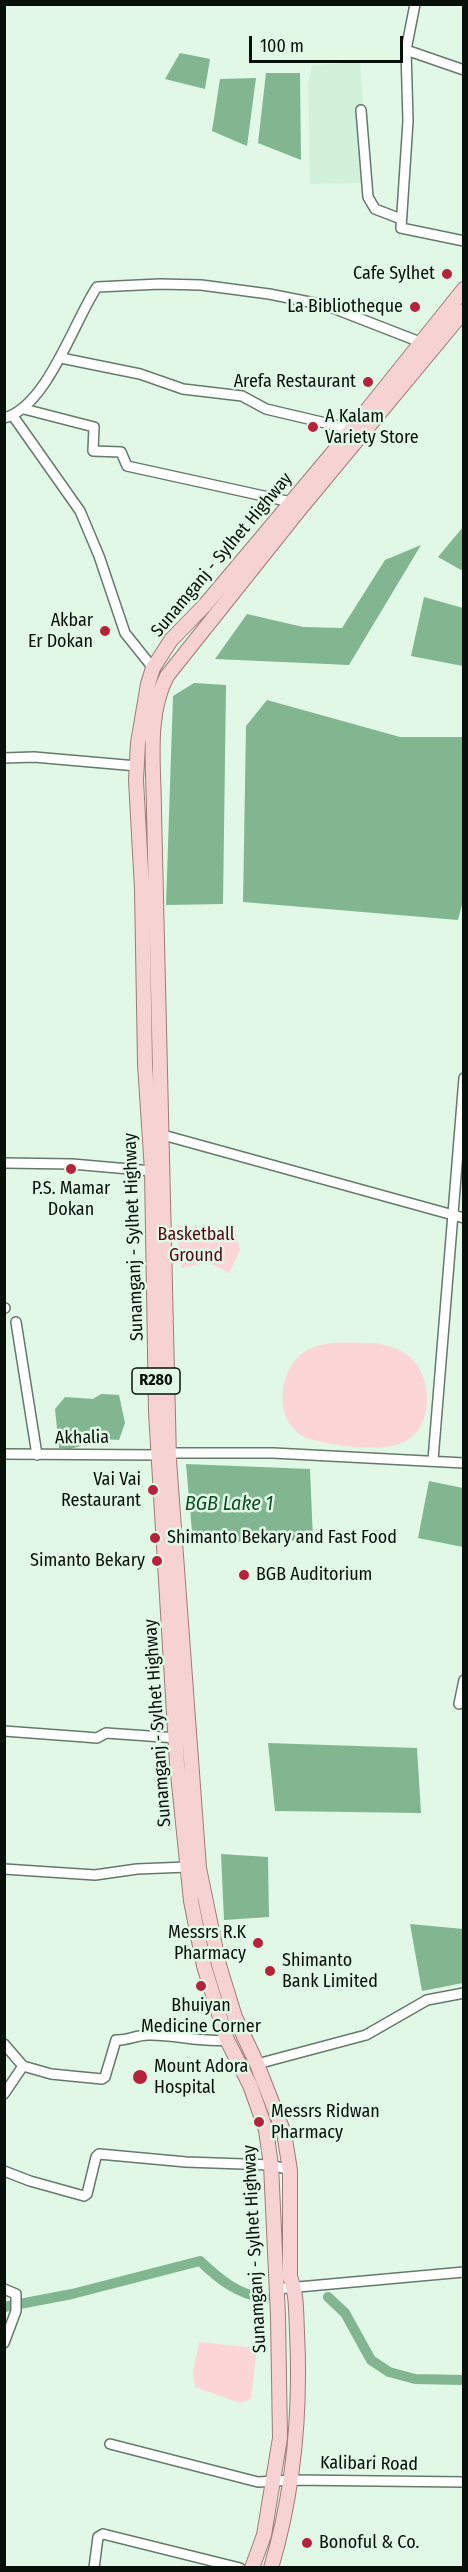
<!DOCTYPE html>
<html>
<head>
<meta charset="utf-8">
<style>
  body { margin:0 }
  #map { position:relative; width:468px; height:2572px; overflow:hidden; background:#e1f8e6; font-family:"Fira Sans Condensed",sans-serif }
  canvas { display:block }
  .frame { position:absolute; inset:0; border:6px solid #08100a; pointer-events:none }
  .scale { position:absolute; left:249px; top:36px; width:154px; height:27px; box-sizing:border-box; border:3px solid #08100a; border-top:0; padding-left:8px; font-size:18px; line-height:21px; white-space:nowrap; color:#08100a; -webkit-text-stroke:4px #e1f8e6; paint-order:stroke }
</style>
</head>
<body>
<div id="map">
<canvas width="468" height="2572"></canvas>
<div class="frame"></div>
<div class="scale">100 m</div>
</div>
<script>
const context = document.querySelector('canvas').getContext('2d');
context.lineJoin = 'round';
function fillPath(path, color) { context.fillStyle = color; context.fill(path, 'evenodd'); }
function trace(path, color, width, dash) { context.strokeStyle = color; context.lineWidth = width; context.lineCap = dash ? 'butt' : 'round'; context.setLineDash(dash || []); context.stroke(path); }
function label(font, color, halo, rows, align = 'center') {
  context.font = font + ' "Fira Sans Condensed",sans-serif'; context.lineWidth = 5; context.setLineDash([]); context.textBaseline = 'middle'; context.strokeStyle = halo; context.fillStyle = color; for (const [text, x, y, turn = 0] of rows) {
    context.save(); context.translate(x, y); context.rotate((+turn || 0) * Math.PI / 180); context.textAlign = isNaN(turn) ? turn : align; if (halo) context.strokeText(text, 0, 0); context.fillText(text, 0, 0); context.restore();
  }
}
fillPath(new Path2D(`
  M360,62l9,121 -59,1 -2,-99 4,-20z`), '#d2f1da');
fillPath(new Path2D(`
  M178,1225l57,6 5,19 -11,23 -21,-11 -26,6 -5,-30z
  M375,1343c14,3 26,5 37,16 22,22 22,74 -13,85 -25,8 -60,2 -86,-4 -40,-9 -38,-68 -9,-88 18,-13 49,-9 71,-9z
  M199,2342l58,6 -6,51 -11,4 -45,-16 -2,-14z`), '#fcd6d6');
fillPath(new Path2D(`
  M180,53l30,6 -5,30 -40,-10z
  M266,73h34l1,87 -43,-17z
  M256,78l-9,68 -35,-15 8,-52z
  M463,527v44l-25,-14z
  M421,545l-72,120 -134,-6 32,-45 56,13 39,1 43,-68z
  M424,597l39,11v58l-52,-10z
  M194,683l32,2 -3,219 -57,1 7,-209z
  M267,700l133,37h63l1,160 -6,23 -215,-18 3,-176z
  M101,1394l18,1 6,28 -6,17 -33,-2 -5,8 -11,3 -11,-1 -4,-39 10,-12 28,2z
  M186,1464l124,5 3,71 -120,3z
  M429,1481l34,7v59l-45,-9z
  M268,1743l149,5 4,65 -146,-2z
  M221,1854l47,3 1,60 -45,3z
  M410,1924l53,5v54l-41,8z`), '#81b690');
trace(new Path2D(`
  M328,2297l17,16 26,47 18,12 26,7 49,1
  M4,2307l68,-13 128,-33c19,18 38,34 65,37`), '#81b690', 10);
const street = new Path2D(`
  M415,4l-9,46 2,71 -7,107 63,13
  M406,50l58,20
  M361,110l7,87 7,12 26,10
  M61,358l79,16 43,15 59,7 24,13 85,20
  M24,409l70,18 -1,24 28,1 6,14 164,36
  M13,416l67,95 19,45 26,77 28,35
  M4,418c43,-11 70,-97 93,-131l63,-3 41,1 68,9 56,11 95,37
  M4,758l30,-1 103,9
  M163,1135l301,83
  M4,1163l68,1 80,7
  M4,1308h1
  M16,1322l21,133
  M169,1453h104l191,10
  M4,1454l155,1
  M433,1460l31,-382
  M459,1704l5,-24
  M4,1731l81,6 12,1 9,-5 71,5
  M4,1869l91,6 42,-6 50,-2
  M4,2044l19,22 28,8 51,5 3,-2 11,-37c11,1 20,-5 32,-5 26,-1 53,8 79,5
  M257,2064l109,-29 61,-35 37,-7
  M4,2094l19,-28
  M4,2171l26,10 54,15 3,-2 9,-37 3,-3 87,8 85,3 19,5
  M4,2289l12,5v17l-12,32
  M276,2289l188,-17
  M110,2444l148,38 34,-2 172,2
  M94,2568l4,-31 5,-3 137,34`);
const primary = new Path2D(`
  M252,2568l12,-33 16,-97 -2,-122 -7,-151 -5,-35 -16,-45 -23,-45 -23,-74 -13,-65 -14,-137 -21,-352 -4,-241 -7,-107 -3,-175 -6,-109 2,-37 10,-59 5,-16 18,-28 34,-35 126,-150 133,-166
  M271,2568c23,-77 30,-156 26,-236 -1,-19 0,-38 -7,-55v-107l-6,-37 -27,-69 -22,-47 -16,-52 -20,-97 -30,-408 -15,-648c0,-45 -8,-96 13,-136l133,-167 164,-198`);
trace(street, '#657a6a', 12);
trace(primary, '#9f7b78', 16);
trace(street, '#fff', 9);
trace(primary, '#f7d2d2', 14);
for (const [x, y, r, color] of [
  [447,274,6,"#b5233b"],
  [415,307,6,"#b5233b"],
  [368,382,6,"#b5233b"],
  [313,427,6,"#b5233b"],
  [105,631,6,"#b5233b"],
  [71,1169,6,"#b5233b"],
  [153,1490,6,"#b5233b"],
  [155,1538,6,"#b5233b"],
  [157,1561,6,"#b5233b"],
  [244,1575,6,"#b5233b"],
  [258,1943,6,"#b5233b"],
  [270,1971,6,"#b5233b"],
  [201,1986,6,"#b5233b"],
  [140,2077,8,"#b5233b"],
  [259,2122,6,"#b5233b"],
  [307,2543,6,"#b5233b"]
]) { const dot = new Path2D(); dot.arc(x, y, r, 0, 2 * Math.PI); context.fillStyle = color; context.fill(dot); trace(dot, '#e1f8e6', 2); }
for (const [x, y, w] of [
  [156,1381,48]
]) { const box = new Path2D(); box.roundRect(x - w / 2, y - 13, w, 26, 4.5); context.fillStyle = '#e1f8e6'; context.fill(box); trace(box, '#08100a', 1.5); }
label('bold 16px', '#08100a', null, [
  ["R280",156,1381]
]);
label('18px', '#08100a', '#e1f8e6', [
  ["Cafe Sylhet",435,274],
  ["La Bibliotheque",403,307],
  ["Arefa Restaurant",356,382],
  ["A Kalam",325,417,"left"],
  ["Variety Store",325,438,"left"],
  ["Akbar",93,621],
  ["Er Dokan",93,642],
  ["P.S. Mamar",71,1189,"center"],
  ["Dokan",71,1210,"center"],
  ["Vai Vai",141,1480],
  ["Restaurant",141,1501],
  ["Shimanto Bekary and Fast Food",167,1538,"left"],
  ["Simanto Bekary",145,1561],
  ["BGB Auditorium",256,1575,"left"],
  ["Messrs R.K",246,1933],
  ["Pharmacy",246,1954],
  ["Shimanto",282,1961,"left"],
  ["Bank Limited",282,1982,"left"],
  ["Bhuiyan",201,2006,"center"],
  ["Medicine Corner",201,2027,"center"],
  ["Mount Adora",154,2067,"left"],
  ["Hospital",154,2088,"left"],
  ["Messrs Ridwan",271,2112,"left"],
  ["Pharmacy",271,2133,"left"],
  ["Bonoful & Co.",319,2543,"left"]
], 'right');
label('18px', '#08100a', '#e1f8e6', [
  ["Sunamganj - Sylhet Highway",222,555,-50],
  ["Sunamganj - Sylhet Highway",134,1237,-92],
  ["Akhalia",82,1438,-1],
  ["Sunamganj - Sylhet Highway",158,1723,-94],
  ["Sunamganj - Sylhet Highway",255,2249,-93],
  ["Kalibari Road",369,2464,1]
]);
label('18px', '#560715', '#e1f8e6', [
  ["Basketball",196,1235],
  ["Ground",196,1256]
]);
label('italic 20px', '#0d4d28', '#e1f8e6', [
  ["BGB Lake 1",229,1504]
]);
</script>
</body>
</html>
